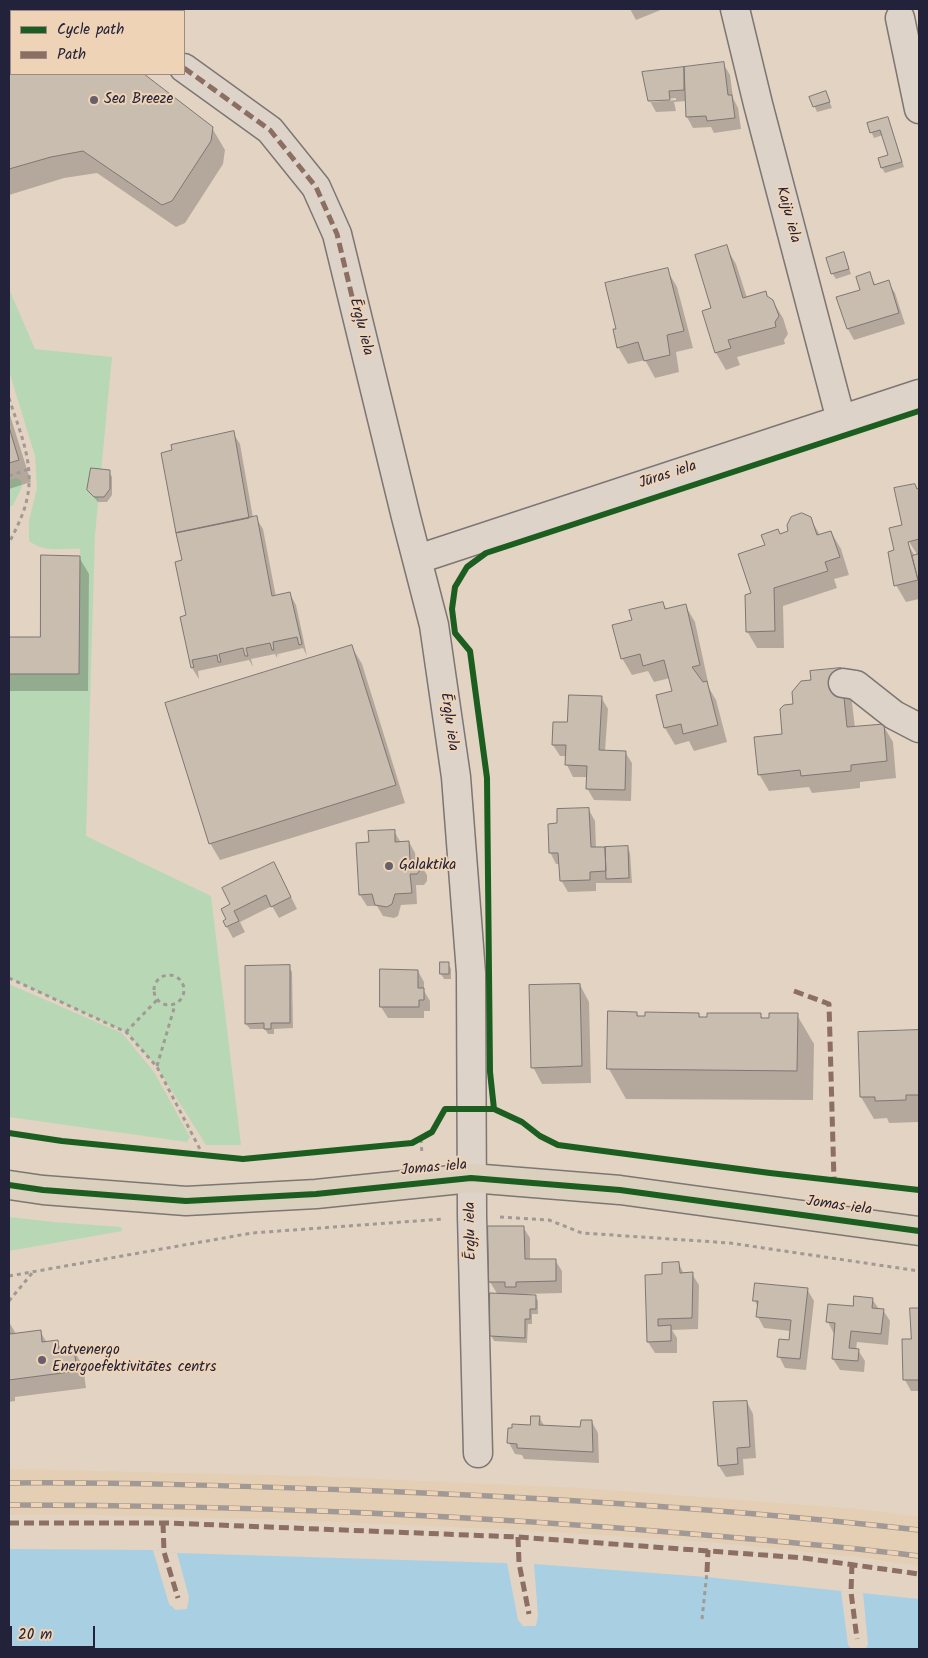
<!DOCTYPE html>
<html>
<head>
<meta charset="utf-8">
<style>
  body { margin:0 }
  #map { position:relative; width:928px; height:1658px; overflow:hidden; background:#e2d3c3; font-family:Kalam,sans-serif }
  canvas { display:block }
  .frame { position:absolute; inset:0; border:10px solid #22223b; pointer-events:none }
  .legend { position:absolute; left:10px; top:10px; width:175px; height:65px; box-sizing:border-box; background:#efd3b6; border:1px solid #9d8c85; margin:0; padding:6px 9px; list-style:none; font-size:15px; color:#22223b }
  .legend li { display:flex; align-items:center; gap:10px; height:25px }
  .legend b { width:25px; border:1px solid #9d8c85 }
  .scale { position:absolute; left:10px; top:1626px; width:85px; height:22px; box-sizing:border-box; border:2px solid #22223b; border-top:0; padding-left:6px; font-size:15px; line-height:18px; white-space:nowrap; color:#22223b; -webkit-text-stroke:4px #efd3b6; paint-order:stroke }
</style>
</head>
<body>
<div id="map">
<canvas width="928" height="1658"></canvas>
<div class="frame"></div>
<ul class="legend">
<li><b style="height:6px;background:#1b5e20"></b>Cycle path</li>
<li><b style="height:6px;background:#8d6e63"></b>Path</li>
</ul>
<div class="scale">20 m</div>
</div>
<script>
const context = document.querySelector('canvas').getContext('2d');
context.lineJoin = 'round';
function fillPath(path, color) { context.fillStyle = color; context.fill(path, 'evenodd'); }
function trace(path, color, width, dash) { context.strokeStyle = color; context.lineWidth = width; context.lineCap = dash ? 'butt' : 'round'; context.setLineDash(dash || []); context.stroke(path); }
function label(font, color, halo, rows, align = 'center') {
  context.font = font + ' Kalam,sans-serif'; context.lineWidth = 4; context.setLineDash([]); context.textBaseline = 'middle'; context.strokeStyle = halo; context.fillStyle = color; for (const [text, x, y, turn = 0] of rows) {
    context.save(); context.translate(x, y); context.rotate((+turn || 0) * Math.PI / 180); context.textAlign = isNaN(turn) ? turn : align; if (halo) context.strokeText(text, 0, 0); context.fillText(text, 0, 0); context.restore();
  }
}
fillPath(new Path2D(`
  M9,1469l300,7 272,12 278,21 60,8v49l-61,-9 -149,-15 -189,-12 -227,-10 -201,-5h-83z`), '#e4cfb4');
fillPath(new Path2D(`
  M9,289l26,60 77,8 -17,178 -9,301 125,60 30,249h-35l-49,-78 -31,-35 -117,-54v-304h70l1,-125c-18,-1 -35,4 -51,-8v-20l8,-33 -2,-32 -26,-85z
  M16,478l5,2 1,7 -9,18 -4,2v-27z
  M9,984l113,49 32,39 36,65 -3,5 -178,-25z
  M9,1217l45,5 67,5 1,4 -113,20z`), '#b8d8b5');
fillPath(new Path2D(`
  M9,1549l144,1 24,3 357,11 172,13 213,22v50h-910z`), '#a9cfe3');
fillPath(new Path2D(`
  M153,1550l24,3 12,44 -2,12 -11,1 -7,-6z
  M507,1563l27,1 4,51 -2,11h-13l-5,-6z
  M841,1591l22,2 5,51 -2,5h-14l-4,-4z`), '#e2d3c3');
fillPath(new Path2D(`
  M630,9h33l-27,11z
  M9,22h2v52h131l70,54 13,22 -2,14 -38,59 -9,4 -79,-54 -33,5 -55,17z
  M723,63l7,12 3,23 5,10 3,21 -27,4 -3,-6 -18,1 -6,-11 -1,-16 -12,1 2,9 -20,1 -6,-11 -7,-28zM676,98v2l-25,2v-2z
  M826,93l6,15 -15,4 -6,-14z
  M887,118l3,6 14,43 -19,6 -3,-5 8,-12 -7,-21 -9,3 -6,-14z
  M726,247l10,17 11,34 18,-6 3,6 4,2 11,18 5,16 -4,6 1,4 -48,13 3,8 -14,5 -10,-17 -13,-41 10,-3z
  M846,259l5,15 -15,5 -4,-6z
  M667,270l10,17 16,61 -17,4 3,20 -24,6 -10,-18 -17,4 -10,-17v-17z
  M869,274l7,12 12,-4 7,11 10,31 -51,16 -6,-11 -10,-31 24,-8z
  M9,412l22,70 -22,7z
  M233,433l7,11 13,74h3l7,11 13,68 14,-3 6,11 11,51 -4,-8 -25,6 1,4 -2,-5v5l-2,-4 -24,5 2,8 -4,-7 -51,11 1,8 -7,-11 -9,-107z
  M109,472l3,5v18l-5,7h-9l-10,-12z
  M918,490h1v109l-13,3 -10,-17v-34l8,-25zM908,540l10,16h-3l-9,-15z
  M810,518l10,17 11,-3 10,17 8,26 -15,4 3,9 -54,18 1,42h-27l-10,-17 5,-37 14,-48 14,-11 10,-3z
  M79,557l10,17 -1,117h-79v-52h32z
  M663,603l4,7 18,-5 10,17 13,60 -2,1 10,17 11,42 -33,9 -5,-10 -14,4 -10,-17 -8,-32 17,-4 -4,-14 -16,4 -6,-11 -16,4 -10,-17 11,-37z
  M352,647l10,17 43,139 -185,57 -10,-17z
  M812,681l38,5 5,42 28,-3 10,17 3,36 -36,4v6l-48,5 -3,-6 -40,4 -10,-17 25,-39 11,-30z
  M601,697l7,12 -3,42 20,1 7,11 -1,38 -37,-1 -7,-12 1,-11h-15l-6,-12v-9h-7l-7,-11 15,-22z
  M589,810l6,11 1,27 31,-1 3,6 2,30h-36v8l-28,1 -7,-12 -1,-16h-4l-6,-12 8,-28z
  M394,831l7,12 8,-1 6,11 1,10 4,1 7,11v6l-3,4h-8l1,19 -16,1 -3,11 -4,2 -11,-2 -6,-10h-10l-7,-11 10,-52z
  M280,875l17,34 -18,9 -7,-12 -32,16 5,10 -12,6 -9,-16 4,-2 -5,-11z
  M441,963h7l3,6v10h-7l-3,-5z
  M289,967l3,5 1,56 -19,1v5h-6l-3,-5h-15l-4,-5z
  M418,971l6,11v9l6,10v10h-6v7h-36l-7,-11z
  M580,985l9,17 2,81 -49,1 -9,-17z
  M636,1013l3,4 59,-3 3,4 59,-4 3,5 34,-4 17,29 -1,56 -187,-1 -17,-30z
  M919,1032v85h-1v5l-29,1 -2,-5 -13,1 -13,-22 -2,-63z
  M489,1227h34l7,11v22h25l7,11v22l-37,1v2h10l3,5v13h-6v10h-4l-1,19 -33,-2 -3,-6 7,-40 -8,-13z
  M679,1264l5,10h8l7,11 -1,44 -26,1 5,8v15h-22l-7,-11 16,-67z
  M756,1285l51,4 7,12 -8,69 -21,-2 -6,-12 11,-14 1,-11 -27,-3 -6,-11v-9l-3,-7z
  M872,1299l7,10 4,1 7,11 -2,24 -31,-3 -1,8h2l7,11 -1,11 -24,-2 -7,-11 1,-25 -6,-12z
  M911,1309h8v82h-8l-6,-11 7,-40z
  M9,1322l7,12 24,-3 7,12 10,-1 5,9 11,-2 10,17 3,22 -71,9v4l-6,1z
  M747,1402l6,12 3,44 -13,1 1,16 -18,2 -7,-11z
  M539,1417l6,10 37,1 10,-6 6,11 1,30 -75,-4 -2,-4 -7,-1 -6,-11 22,-17z`), '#0003');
const building = new Path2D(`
  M9,21h2v53h133l69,53 -2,14 -39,60 -10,4 -79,-54 -32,6 -42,12z
  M724,62l4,33h4l3,23 -28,3 -1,-5 -20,1 -2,-50z
  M684,67v23l-15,1 1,9 -22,1 -6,-29z
  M826,91l4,11 -17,5 -4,-10z
  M888,117l14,45 -21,6 -3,-10 10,-3 -8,-25 -10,3 -3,-10z
  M727,245l16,53 23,-7 1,5 6,4 6,16 -4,6 1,5 -48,13 3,8 -16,5 -13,-42 9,-3 -16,-53z
  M844,252l5,17 -18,5 -5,-16z
  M668,268l16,63 -17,4 3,20 -26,6 -6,-19 -21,6 -4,-19h3l-11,-46z
  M870,272l4,13 15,-5 10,33 -52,16 -11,-32 24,-7 -4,-13z
  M9,427l10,33 -10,3z
  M234,431l15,87 -73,15 -15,-80 11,-3 -1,-5z
  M91,468l19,2v19l-6,8h-10l-7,-7z
  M915,484l2,5 2,-1v51l-11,3 10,38 -24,6 -6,-34 6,-2 -5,-22 13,-3 -8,-37z
  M802,513l9,4 6,18 14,-4 9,26 -15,5 3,9 -54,17 1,43 -29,1 -1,-37 6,-2 -13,-39 27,-9 -4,-10 17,-6 2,5 8,-3 -1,-6 4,-8z
  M257,516l15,80 18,-4 12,52 -3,1 -2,-8 -24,5 1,8h-2l-2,-7 -24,5 2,8h-3l-2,-8 -24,6 2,8h-3l-1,-7 -25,5 2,7 -3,1 -11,-51 6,-2 -11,-53 7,-2 -6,-27z
  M919,554v26h-1l-6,-24z
  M41,555l39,1 -1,118h-70v-37h31z
  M663,602l2,7 21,-5 14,61 -8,2 11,15 4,-1 11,44 -35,9 -2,-10 -17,4 -8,-33 16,-4 -8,-31 -21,6 -3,-12 -19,5 -9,-34 20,-5 -3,-10z
  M352,645l44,140 -187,59 -44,-141z
  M841,668l6,59 37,-3 3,37 -36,4v6l-50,5 -1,-6 -42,5 -4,-38 28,-3 -2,-25 4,-4 9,-1 -1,-12 9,-11 10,-1 -1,-9z
  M569,695l33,1 -3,54 27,1 -1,39 -39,-1 1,-23 -22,-1 1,-20h-14l1,-23h14z
  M589,808l2,39h14l1,24 -16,1v8l-30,1 -2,-28h-9l-1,-29 9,-1v-14z
  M395,830v12l14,-1 1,19 11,3v6l-4,5h-7l2,19 -17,1 -3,10 -5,3 -12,-2 -3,-11 -13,1 -3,-52 13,-1 -1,-11z
  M628,846l1,32 -23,1 -1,-32z
  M274,862l17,35 -20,10 -5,-12 -32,16 5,10 -13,6 -3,-6 3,-2 -5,-10 9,-5 -8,-16z
  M440,962h9v12h-9z
  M290,965v58h-19v6h-7v-6l-19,1v-58z
  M380,969l38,1v18h6v12h-5v7h-39z
  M580,984l2,82 -51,2 -2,-83z
  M608,1011l29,1v4h8v-4l54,1v4h8v-4h54v5h8v-5h29l-1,58 -190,-2z
  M919,1030v65h-13v5l-31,1v-4h-15l-2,-65z
  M488,1226h36l1,33h31v22l-40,1v5h-11v-5h-16z
  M679,1262l1,11 13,-1 -1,46 -34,1v7l13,-1v16l-24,1 -2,-67 17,-1v-11z
  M755,1283l53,5 -8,71 -23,-2 2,-18 10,1 2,-20 -35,-3 2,-16h-5z
  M490,1293l46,2v14h-6v10h-5v19l-35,-2z
  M854,1296l19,2 -1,10 12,1 -3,25 -30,-3 -2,17 10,1 -1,12 -26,-2 3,-36 -9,-1 2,-18 25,2z
  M910,1308h9v72h-16l-1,-41h9z
  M9,1327l1,7 31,-4 1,12 16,-2 1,10 15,-2 3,23 -68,9z
  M747,1401l3,46 -13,1 1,16 -20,2 -5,-64z
  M531,1416h9l-1,9 41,2 1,-7h11l1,32 -76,-4v-4l-10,-1 1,-15h4v-4l18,1z`);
fillPath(building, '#c8bdae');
trace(building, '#7d7674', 1);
const minor = new Path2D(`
  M102,9l4,2
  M735,9l23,95 83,316
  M900,18l19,91
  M184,68l86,62 46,57 21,47 69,283 28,108 22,152 15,196 1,243 6,237
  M418,559l501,-165
  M843,683l13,2 38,30 25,13`);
const major = new Path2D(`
  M9,1185l34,5 143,11 130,-7 155,-16 149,12 299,41`);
trace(minor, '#7d7674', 31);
trace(major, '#7d7674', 31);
trace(new Path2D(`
  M9,398c11,35 27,68 17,105 -3,13 -11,28 -17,40
  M9,476l20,-7
  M154 990a15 15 0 1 1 30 0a15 15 0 1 1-30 0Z
  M9,978l117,54 31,35 46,88
  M126,1032l31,-32
  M157,1066l18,-61
  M421,1139l1,16
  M500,1217l49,3 33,13 148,10 189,28
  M9,1276l243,-43 191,-14
  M9,1301l24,-29
  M702,1619l5,-47`), '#a19995', 3, [4, 4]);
trace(minor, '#ddd3c8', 28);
trace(major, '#dad0bd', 28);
const rail = new Path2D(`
  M9,1483c114,-1 229,3 343,7 190,7 379,19 567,40
  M9,1505c232,0 464,10 696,30 71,6 143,12 214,21`);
trace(rail, '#a19995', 5.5);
trace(rail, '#efd3b6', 4, [11]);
trace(new Path2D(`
  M102,9l4,2
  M184,68l86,62 46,57 21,47 18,75
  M794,991l35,13 5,177
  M9,1523h159l350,14 286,21 115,16
  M163,1523l1,29 14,46
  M518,1537l1,26 10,51
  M852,1564l-1,28 6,47
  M707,1572l1,-22`), '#8d6e63', 5, [10, 5]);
trace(new Path2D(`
  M494,1109l-4,-37 -3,-294 -17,-127 -15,-18 -3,-24 3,-22 12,-20 19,-14 433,-142
  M9,1133l53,8 181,18 169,-16 20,-11 13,-23h49l28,13 18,14 18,9 212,28 149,17
  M9,1185l34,5 143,11 130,-7 155,-16 149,12 299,41`), '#1b5e20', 6);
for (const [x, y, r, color] of [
  [94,100,5,"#65606b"],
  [389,866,5,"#65606b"],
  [42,1360,5,"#65606b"]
]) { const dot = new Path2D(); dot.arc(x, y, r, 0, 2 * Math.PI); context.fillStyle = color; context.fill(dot); trace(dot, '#efd3b6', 2); }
label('15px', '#22223b', '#efd3b6', [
  ["Sea Breeze",104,100],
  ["Galaktika",399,866],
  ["Latvenergo",52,1351],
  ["Energoefektivitātes centrs",52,1368]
], 'left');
label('15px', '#22223b', '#efd3b6', [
  ["Kaiju iela",787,215,75],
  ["Ērgļu iela",360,327,76],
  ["Jūras iela",668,476,-18],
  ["Ērgļu iela",448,722,82],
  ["Jomas iela",434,1169,-5],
  ["Jomas iela",839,1207,8],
  ["Ērgļu iela",472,1231,-91]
]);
</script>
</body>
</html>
